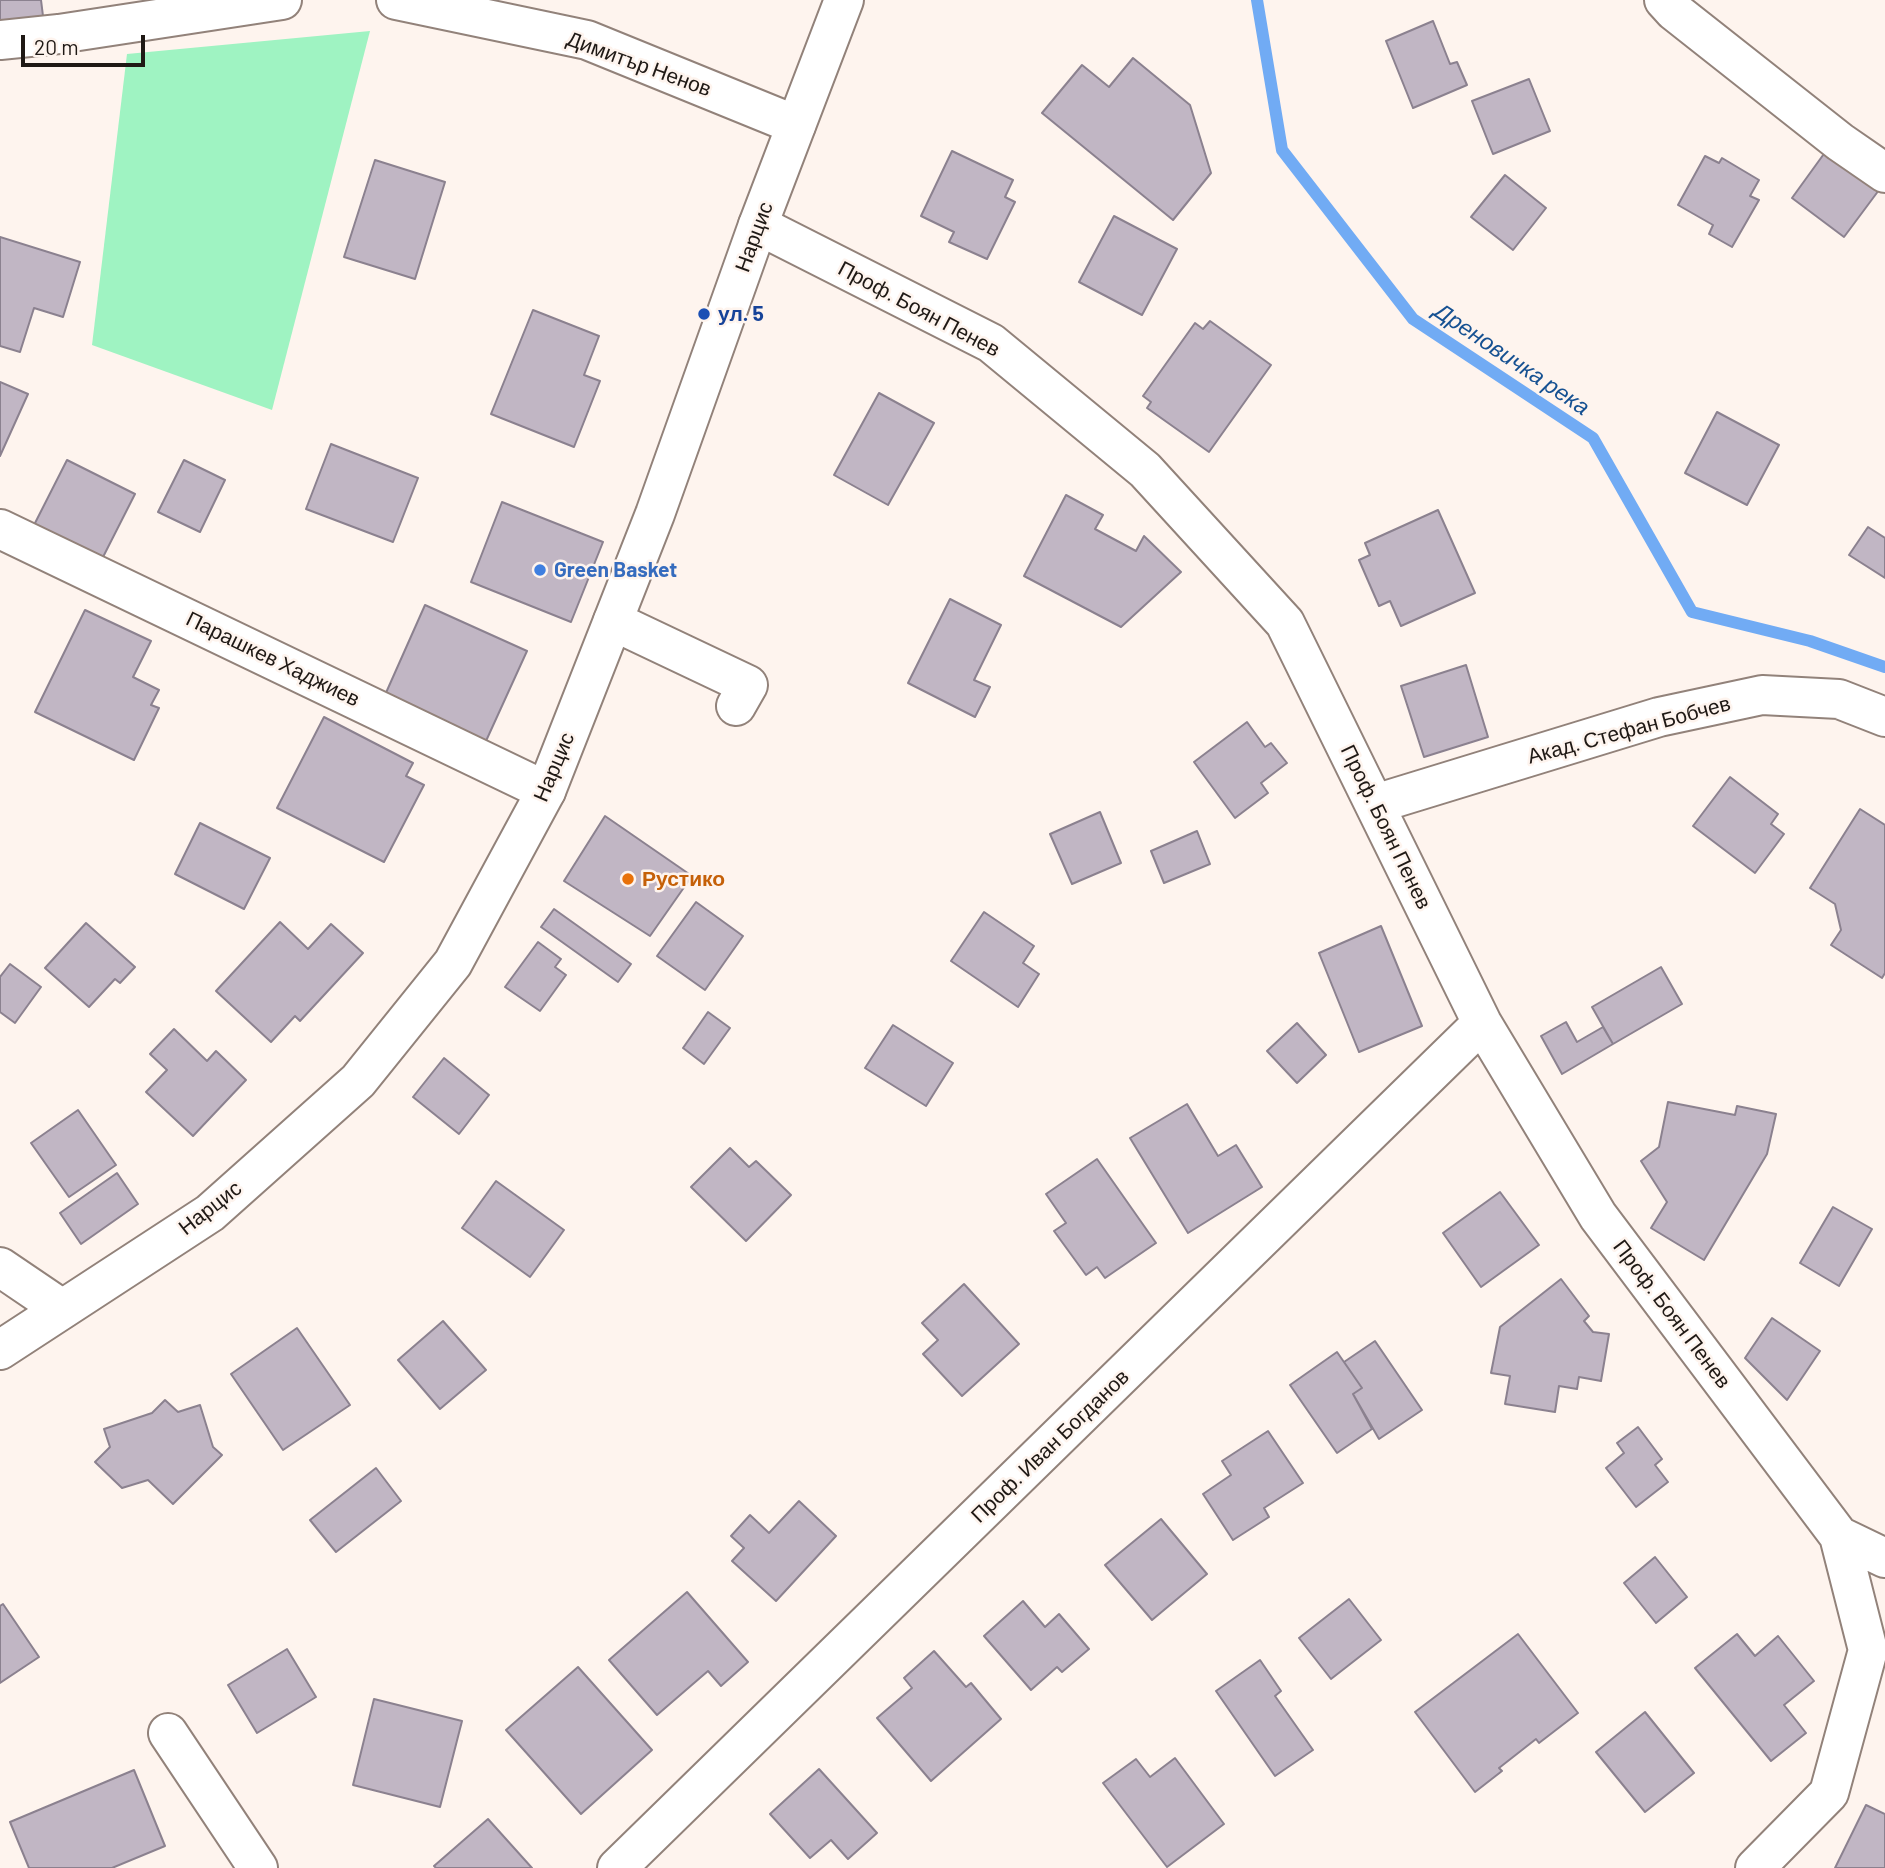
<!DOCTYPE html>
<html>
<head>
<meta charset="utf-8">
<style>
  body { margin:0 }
  #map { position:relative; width:1885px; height:1868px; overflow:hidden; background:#fef4ee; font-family:Barlow,sans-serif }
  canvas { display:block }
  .scale { position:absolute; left:21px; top:35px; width:124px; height:32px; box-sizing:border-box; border:4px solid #1f1915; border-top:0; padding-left:9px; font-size:21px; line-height:24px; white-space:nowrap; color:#1f1915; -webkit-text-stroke:5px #fef4ee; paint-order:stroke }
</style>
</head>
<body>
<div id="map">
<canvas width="1885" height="1868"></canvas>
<div class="scale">20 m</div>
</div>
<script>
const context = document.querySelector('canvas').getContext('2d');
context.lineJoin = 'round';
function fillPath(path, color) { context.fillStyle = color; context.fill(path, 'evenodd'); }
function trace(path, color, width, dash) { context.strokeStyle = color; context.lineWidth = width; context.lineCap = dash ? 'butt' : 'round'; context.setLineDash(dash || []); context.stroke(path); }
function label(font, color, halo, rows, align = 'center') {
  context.font = font + ' Barlow,sans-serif'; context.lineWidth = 5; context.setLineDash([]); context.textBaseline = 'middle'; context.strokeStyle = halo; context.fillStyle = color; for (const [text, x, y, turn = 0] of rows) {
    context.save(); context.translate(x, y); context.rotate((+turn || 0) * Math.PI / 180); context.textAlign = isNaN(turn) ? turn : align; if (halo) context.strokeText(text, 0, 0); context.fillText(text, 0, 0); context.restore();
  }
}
fillPath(new Path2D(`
  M370,31l-98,379 -180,-65 35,-291z`), '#9ff3c2');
trace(new Path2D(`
  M1257,0l25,150 131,169 180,119 99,174 118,29 75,26`), '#71abf4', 12);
const building = new Path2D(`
  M0,0h41l3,24 -44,5z
  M1433,21l17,43 7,-2 10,23 -54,23 -27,-67z
  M1133,58l57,47 21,68 -38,47 -131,-107 40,-48 27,22z
  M1529,79l21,52 -57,23 -21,-53z
  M952,151l61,29 -8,17 10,5 -28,57 -38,-17 5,-10 -33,-16z
  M1826,151l53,39 -35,47 -52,-39z
  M1705,156l14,7 3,-5 37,22 -9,16 9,4 -27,47 -23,-13 4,-9 -35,-20z
  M375,160l70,22 -30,97 -71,-22z
  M1505,175l41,33 -33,42 -42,-33z
  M1114,216l63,33 -35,66 -63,-33z
  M0,237l80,25 -17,55 -29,-9 -14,44 -20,-6z
  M533,310l66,26 -15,39 16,6 -26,66 -83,-33z
  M1210,321l61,44 -62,87 -62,-44 4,-6 -8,-6 52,-73 8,6z
  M0,382l28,12 -28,62z
  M879,393l55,30 -46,82 -54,-30z
  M1717,412l62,33 -32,60 -62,-32z
  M331,444l87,34 -25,64 -87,-33z
  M67,460l68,34 -34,67 -68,-34z
  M184,460l41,20 -25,52 -42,-20z
  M1066,495l37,20 -8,14 41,22 8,-15 37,36 -60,55 -97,-51z
  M502,502l101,40 -32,80 -100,-40z
  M1438,510l37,83 -74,33 -11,-25 -11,5 -20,-46 11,-5 -5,-12z
  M1868,527l17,11v40l-36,-23z
  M950,599l51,26 -27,55 16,7 -15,30 -67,-34z
  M425,605l102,46 -41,90 -101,-46z
  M85,610l66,31 -18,36 26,13 -8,15 8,3 -25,52 -99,-48z
  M1466,665l22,72 -64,20 -23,-71z
  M324,717l89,46 -7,13 18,9 -40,77 -107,-54z
  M1247,722l18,25 6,-4 16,20 -26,20 7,10 -33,25 -41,-56z
  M1730,777l48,37 -7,10 13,10 -29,39 -62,-47z
  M1860,809l25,16v148l-3,5 -51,-33 10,-15 -6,-26 -25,-16z
  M1100,812l21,51 -49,21 -22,-50z
  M605,816l87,60 -42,60 -86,-55z
  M200,823l70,35 -26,51 -69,-35z
  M1197,831l13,33 -46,19 -13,-32z
  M696,902l47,34 -38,54 -48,-34z
  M554,909l77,55 -13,18 -77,-55z
  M984,912l50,34 -11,17 16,11 -21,33 -67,-46z
  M280,922l28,27 23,-25 32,29 -63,68 -5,-5 -24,26 -55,-51z
  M86,923l49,44 -15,16 -5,-4 -26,28 -44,-39z
  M1381,926l41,100 -63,26 -40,-99z
  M538,942l23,17 -6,8 11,8 -26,36 -35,-24z
  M10,964l31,23 -26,36 -15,-11v-35z
  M1661,967l21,37 -69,40 -21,-37z
  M708,1012l22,16 -26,36 -21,-16z
  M1566,1022l11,20 26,-15 10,17 -51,30 -21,-38z
  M1297,1023l29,32 -29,28 -30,-32z
  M893,1025l60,38 -27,43 -61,-38z
  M174,1029l33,32 9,-10 30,29 -53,56 -47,-44 21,-22 -17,-16z
  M444,1058l45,37 -30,39 -46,-37z
  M1668,1102l67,13 2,-9 39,8 -9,40 -63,106 -53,-32 16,-26 -26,-41 18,-14z
  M1187,1104l31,52 18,-11 26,42 -74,46 -58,-95z
  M78,1110l38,55 -47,32 -38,-54z
  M730,1148l19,19 7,-6 35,34 -45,46 -55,-54z
  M1097,1159l59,84 -51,35 -8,-11 -11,8 -32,-44 12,-8 -20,-29z
  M117,1173l21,31 -57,40 -21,-31z
  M496,1181l68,49 -34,47 -68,-49z
  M1500,1192l39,53 -58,42 -38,-54z
  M1833,1207l39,22 -33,57 -39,-23z
  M1561,1279l28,37 -5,5 9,11 16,2 -8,47 -22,-4 -2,12 -18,-3 -4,26 -50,-8 5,-28 -19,-3 9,-46z
  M964,1284l55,60 -57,52 -39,-42 15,-14 -16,-17z
  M1772,1318l48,33 -33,49 -42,-42z
  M443,1321l43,49 -46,39 -42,-49z
  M297,1328l53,77 -67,45 -52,-76z
  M1375,1341l47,69 -43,29 -26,-45 9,-6 -18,-26z
  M1337,1352l25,36 -9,6 19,35 -35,24 -47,-68z
  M165,1400l13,12 22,-7 13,42 9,8 -49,49 -25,-24 -26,8 -27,-26 15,-15 -6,-18 48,-16z
  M1638,1427l24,32 -7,6 13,17 -32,25 -30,-39 18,-15 -7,-10z
  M1268,1431l35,52 -39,25 5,9 -36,23 -30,-46 28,-19 -9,-14z
  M376,1468l25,33 -65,51 -26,-32z
  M799,1501l37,35 -60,65 -44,-40 12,-13 -13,-12 19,-21 19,18z
  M1161,1519l46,55 -55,46 -47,-55z
  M1655,1557l32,40 -31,26 -32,-40z
  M687,1592l61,70 -27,24 -13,-15 -51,44 -48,-55z
  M1349,1599l32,41 -50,39 -32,-41z
  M1023,1601l22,26 14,-13 30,35 -27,23 -5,-5 -26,23 -47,-54z
  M3,1604l36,53 -39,26v-77z
  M1518,1634l60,79 -39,30 -3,-4 -37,29 3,3 -27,21 -60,-80z
  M1737,1634l18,22 23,-20 36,45 -30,24 22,28 -35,28 -76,-93z
  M287,1649l29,48 -59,36 -29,-48z
  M934,1651l32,36 5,-4 30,36 -70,62 -54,-63 35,-30 -8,-10z
  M1260,1660l21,31 -6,5 38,54 -38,26 -59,-85z
  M578,1667l74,83 -71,64 -75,-84z
  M374,1699l88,22 -22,86 -87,-22z
  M1645,1712l49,61 -49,39 -49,-60z
  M1175,1758l49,66 -57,43 -64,-84 33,-24 14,18z
  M819,1769l58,64 -29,26 -17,-19 -21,18 -40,-44z
  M134,1770l31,76 -53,22h-83l-19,-46z
  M1866,1805l19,9v54h-50z
  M488,1819l44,49h-96l-2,-2z`);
fillPath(building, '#c1b6c4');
trace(building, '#8b818f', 2);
const minor = new Path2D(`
  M396,0l191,40 209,85
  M1664,0l10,11 166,131 45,31
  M0,40l59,-6 223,-34
  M758,225l233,118 154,127 140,153 197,400 116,193 241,320 46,22
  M0,529l546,262
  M613,621l135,64 -12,21
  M1375,804l284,-87 103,-22 77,4 46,18
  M0,1267l62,42
  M168,1733l90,135
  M617,1868l865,-845
  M1755,1868l74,-75 39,-143 -29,-114`);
const major = new Path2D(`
  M0,1350l210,-137 148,-132 95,-118 93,-172 109,-277 103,-289 86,-225`);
trace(minor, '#92827a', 42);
trace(major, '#92827a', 42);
trace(minor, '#fff', 38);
trace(major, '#fff', 38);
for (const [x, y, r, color] of [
  [704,314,7,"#1a4fb4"],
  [540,570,7,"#3f7fe0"],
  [628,879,7,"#e8710a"]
]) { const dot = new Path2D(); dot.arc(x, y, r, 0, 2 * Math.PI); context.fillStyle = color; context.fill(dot); trace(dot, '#fef4ee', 2.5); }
label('21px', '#1f1915', '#fef4ee', [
  ["Димитър Ненов",639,64,20],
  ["Нарцис",754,237,-70],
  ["Проф. Боян Пенев",919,309,28],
  ["Парашкев Хаджиев",273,659,26],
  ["Акад. Стефан Бобчев",1629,730,-15],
  ["Нарцис",554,767,-67],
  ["Проф. Боян Пенев",1386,827,64],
  ["Нарцис",210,1208,-38],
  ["Проф. Боян Пенев",1672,1314,53],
  ["Проф. Иван Богданов",1050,1446,-44]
]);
label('bold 21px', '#164399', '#fef4ee', [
  ["ул. 5",718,314]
], 'left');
label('bold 21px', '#366cbe', '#fef4ee', [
  ["Green Basket",554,570]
], 'left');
label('bold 21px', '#c56008', '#fef4ee', [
  ["Рустико",642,879]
], 'left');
label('italic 23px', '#165192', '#fef4ee', [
  ["Дреновичка река",1512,359,34]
]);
</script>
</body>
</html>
